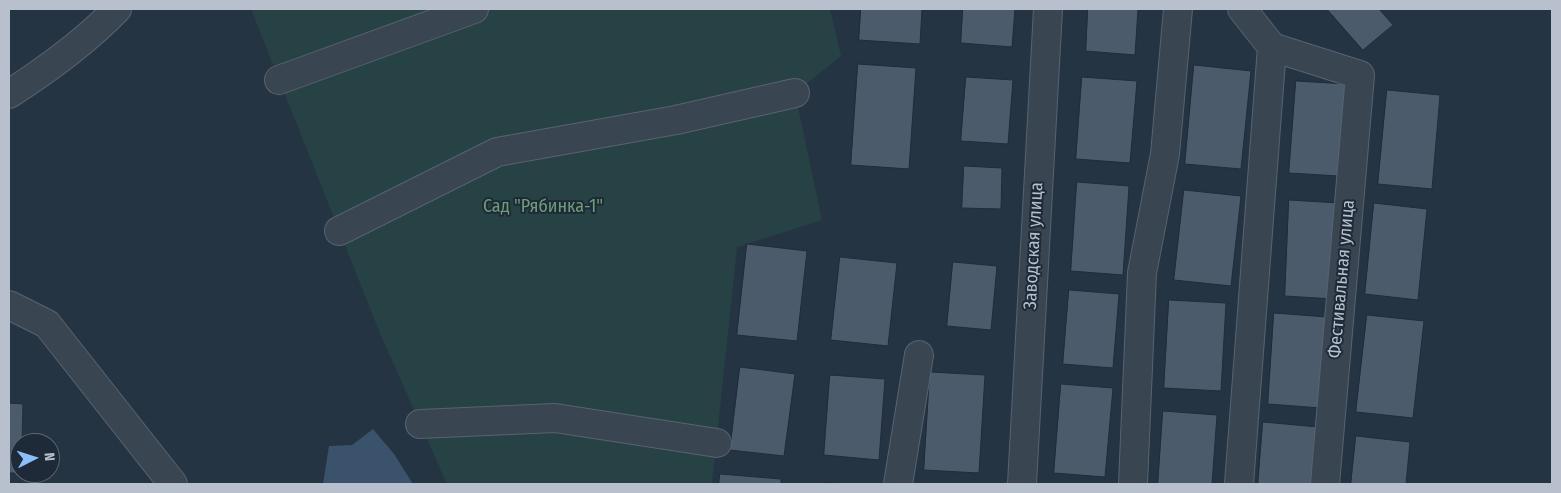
<!DOCTYPE html>
<html>
<head>
<meta charset="utf-8">
<style>
  body { margin:0 }
  #map { position:relative; width:1561px; height:493px; overflow:hidden; background:#253443; font-family:"Fira Sans Condensed",sans-serif }
  canvas { display:block }
  .frame { position:absolute; inset:0; border:10px solid #b7c0cc; pointer-events:none }
  .north { position:absolute; left:10px; top:433px; width:50px; height:50px; box-sizing:border-box; background:#1e2a38; border:1px solid #5b6673; border-radius:50%; rotate:85deg; font-size:14px; font-weight:700; line-height:20px; text-align:center; color:#b7c0cc }
  .north::after { content:''; display:block; margin:auto; width:18px; height:22px; background:#8cbefc; clip-path:polygon(50% 0,100% 100%,50% 72%,0 100%) }
</style>
</head>
<body>
<div id="map">
<canvas width="1561" height="493"></canvas>
<div class="frame"></div>
<div class="north">N</div>
</div>
<script>
const context = document.querySelector('canvas').getContext('2d');
context.lineJoin = 'round';
function fillPath(path, color) { context.fillStyle = color; context.fill(path, 'evenodd'); }
function trace(path, color, width, dash) { context.strokeStyle = color; context.lineWidth = width; context.lineCap = dash ? 'butt' : 'round'; context.setLineDash(dash || []); context.stroke(path); }
function label(font, color, halo, rows, align = 'center') {
  context.font = font + ' "Fira Sans Condensed",sans-serif'; context.lineWidth = 4; context.setLineDash([]); context.textBaseline = 'middle'; context.strokeStyle = halo; context.fillStyle = color; for (const [text, x, y, turn = 0] of rows) {
    context.save(); context.translate(x, y); context.rotate((+turn || 0) * Math.PI / 180); context.textAlign = isNaN(turn) ? turn : align; if (halo) context.strokeText(text, 0, 0); context.fillText(text, 0, 0); context.restore();
  }
}
fillPath(new Path2D(`
  M251,9h579l11,47 -46,37 27,127 -85,27 -25,237h-265l-68,-153z`), '#274244');
fillPath(new Path2D(`
  M373,429l21,25 19,30h-90l6,-38 23,-1z`), '#3a526c');
const building = new Path2D(`
  M861,9h61l-2,35 -61,-4z
  M963,9h52l-3,38 -51,-4z
  M1088,9h50l-3,46 -49,-4z
  M1327,9h52l14,16 -30,25z
  M858,64l58,4 -7,101 -58,-4z
  M1194,65l57,6 -10,98 -56,-5z
  M966,77l47,3 -5,64 -47,-3z
  M1082,77l55,4 -7,82 -54,-4z
  M1296,81l50,3 -7,92 -50,-3z
  M1387,90l53,5 -8,94 -54,-5z
  M964,166l38,2 -1,41 -39,-1z
  M1077,182l52,4 -6,89 -52,-4z
  M1184,190l57,6 -10,90 -57,-6z
  M1289,200l50,3 -5,96 -49,-3z
  M1374,203l53,6 -9,91 -53,-6z
  M747,244l60,7 -10,90 -60,-6z
  M840,257l57,6 -9,83 -57,-6z
  M953,262l44,4 -6,64 -44,-4z
  M1069,290l50,4 -6,74 -50,-4z
  M1169,300l57,3 -5,88 -57,-3z
  M1274,313l53,4 -6,91 -53,-4z
  M1367,315l57,6 -11,97 -57,-6z
  M740,367l55,7 -11,82 -54,-6z
  M930,372l55,3 -6,98 -55,-3z
  M830,375l55,4 -6,81 -55,-5z
  M1061,384l52,4 -8,89 -51,-4z
  M9,403l14,1 -1,39h-2l2,30h-13z
  M1163,411l54,4 -5,69h-54z
  M1263,422l55,5 -5,57h-55z
  M1356,436l54,6 -4,42h-55z
  M720,474l61,5v5h-62z
  M822,482l21,2h-21z`);
fillPath(building, '#4c5b6c');
trace(building, '#212c3a', 1);
const minor = new Path2D(`
  M1242,9l30,38 88,28 -35,409
  M279,80l195,-71
  M9,94c39,-25 76,-52 108,-85
  M339,231l158,-79 179,-32 119,-27
  M9,305l38,19 126,160
  M420,424l135,-6 162,25
  M898,484l21,-129
  M1022,484l26,-475
  M1133,484l9,-211 23,-119 13,-145
  M1239,484l33,-437`);
trace(minor, '#586370', 30);
trace(minor, '#3a4552', 28);
label('18px', '#6d9e76', '#1e2a38', [
  ["Сад \"Рябинка-1\"",543,207]
]);
label('18px', '#b7c0cc', '#1e2a38', [
  ["Заводская улица",1034,246,-87],
  ["Фестивальная улица",1342,279,-85]
]);
</script>
</body>
</html>
